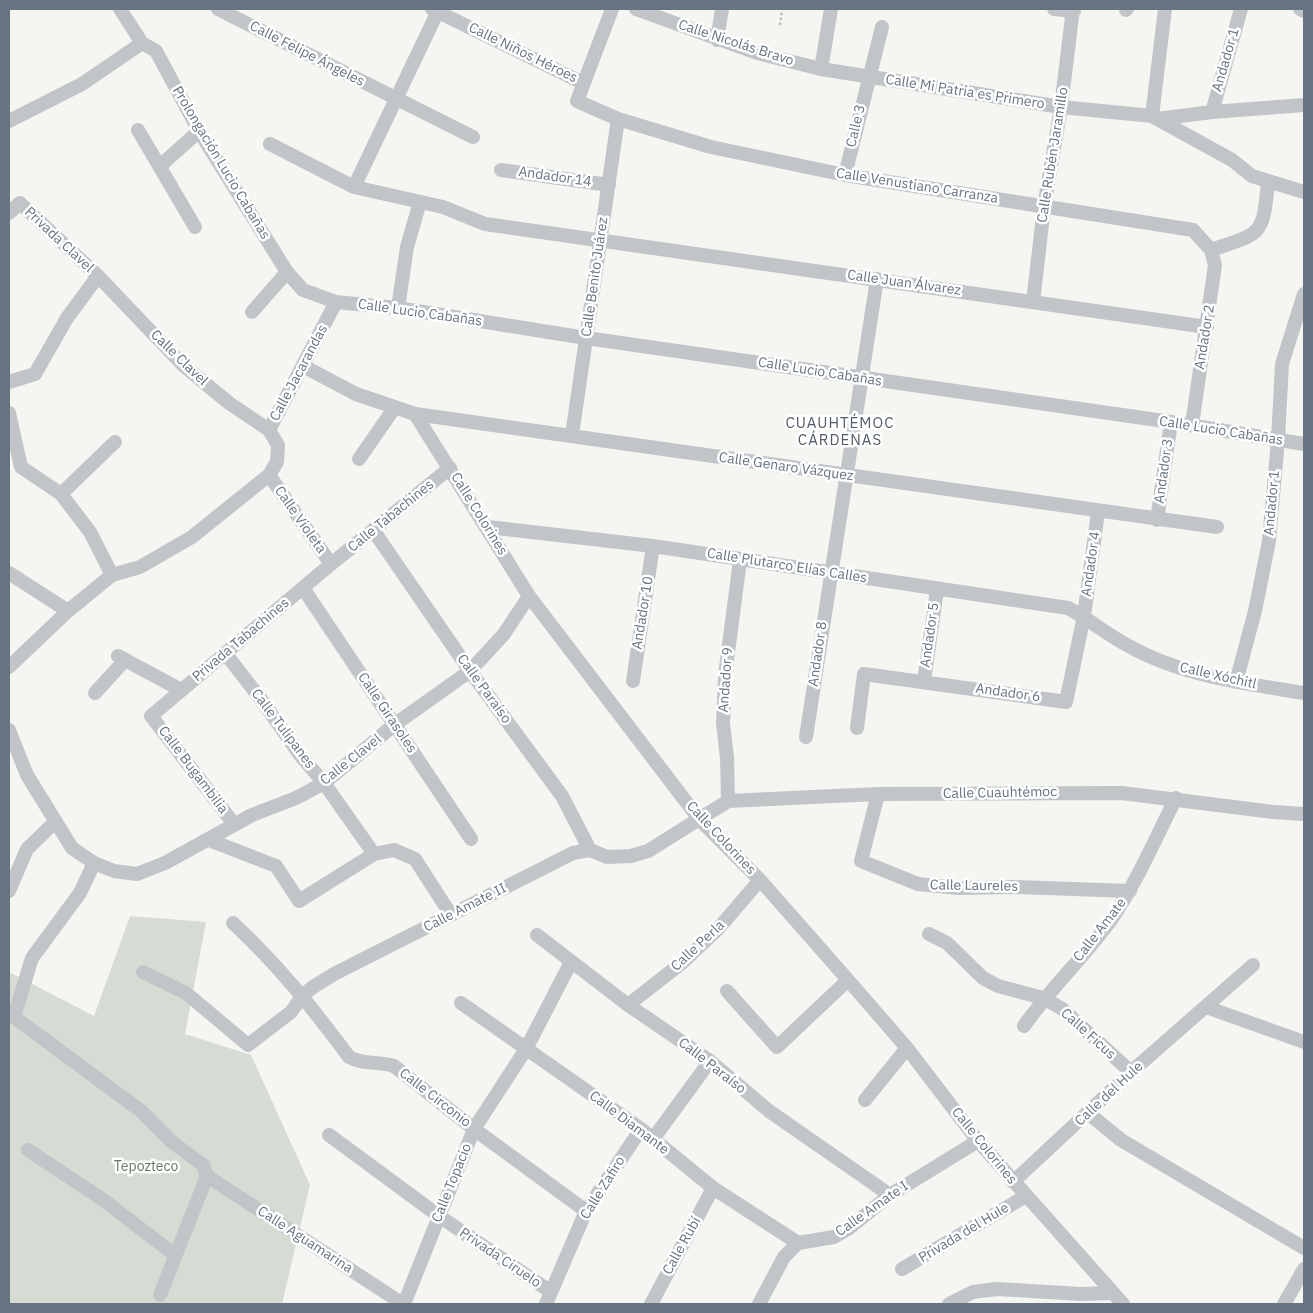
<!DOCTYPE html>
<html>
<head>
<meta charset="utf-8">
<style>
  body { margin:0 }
  #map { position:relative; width:1313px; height:1313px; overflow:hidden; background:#f5f6f2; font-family:"IBM Plex Sans",sans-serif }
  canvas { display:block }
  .frame { position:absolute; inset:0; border:10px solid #667482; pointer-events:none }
</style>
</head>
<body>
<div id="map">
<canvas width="1313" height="1313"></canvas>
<div class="frame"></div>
</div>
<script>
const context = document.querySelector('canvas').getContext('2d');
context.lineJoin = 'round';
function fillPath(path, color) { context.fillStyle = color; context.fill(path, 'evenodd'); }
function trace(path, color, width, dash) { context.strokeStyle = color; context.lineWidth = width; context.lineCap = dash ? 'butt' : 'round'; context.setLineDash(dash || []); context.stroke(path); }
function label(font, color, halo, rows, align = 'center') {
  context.font = font + ' "IBM Plex Sans",sans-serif'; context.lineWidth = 5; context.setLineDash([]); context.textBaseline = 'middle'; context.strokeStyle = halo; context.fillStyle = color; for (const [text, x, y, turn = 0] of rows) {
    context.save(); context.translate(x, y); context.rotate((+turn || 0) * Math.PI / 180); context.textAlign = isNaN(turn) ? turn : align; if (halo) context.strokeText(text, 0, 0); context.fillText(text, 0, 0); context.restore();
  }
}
fillPath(new Path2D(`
  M130,916l76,6 -21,112 66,21 59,130 -28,119h-273v-332l85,44z`), '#d6dcd3');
trace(new Path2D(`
  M780,25l2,-16`), '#bbbdbf', 2.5, [2.5, 2.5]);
trace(new Path2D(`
  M120,9l22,34 14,8 43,80 88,141 16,18 33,12 62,6 188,30 585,84 133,22
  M218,9l255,128
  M432,9l151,74
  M612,9l-35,92 41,18 93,28 134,28 348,55 18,20 4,15 -23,160
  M636,9l121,44 64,16 240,38 91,9 80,44 20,16 52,16
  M1054,9l20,2
  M1300,9l4,2
  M1126,10l1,-1
  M717,40l5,-31
  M821,69l10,-60
  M1212,112l29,-103
  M1152,116l13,-107
  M1157,119l55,-7 92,-7
  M9,121l73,-37 60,-41
  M138,130l57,97
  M270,144l84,43 89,20 42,17 722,103
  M160,166l39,-35
  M501,170l108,15
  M845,175l37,-148
  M354,187l85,-178
  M9,213l11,-10 78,73 85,89 46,38 40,27 9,15 -1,17 -8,13 -77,62 -52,30 -28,8 -44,36 -59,56
  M1211,250c50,-17 52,-13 57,-68
  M1033,302l11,-95 17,-100 12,-98
  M398,308l9,-61 13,-45
  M252,312l35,-40
  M303,366l53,28 59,20 802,113
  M9,382l26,-8 32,-56 31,-42
  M9,413l12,54 40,27 29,38 22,43
  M415,414l114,182 171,224 60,60 88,100 59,68 71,93 145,163
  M269,430l67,-128
  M572,435l46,-316
  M359,459l36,-52
  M269,475l62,89
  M61,494l54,-52
  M1157,520l14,-98
  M488,527l165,19 415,62c21,11 38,26 59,37 54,31 116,38 177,48
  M373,530l97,141 92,125 28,54
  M9,573l59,38
  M303,588l168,251
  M225,653l35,45 40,57 24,28 50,71
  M118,656l63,34
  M633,681l20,-135
  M924,681l13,-91
  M1236,682l19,-71 14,-70 9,-101 4,-76 22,-70
  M95,693l30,-33
  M857,728l7,-54 202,28 18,-86 14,-104
  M9,730l18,45 45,73 22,15 20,8 23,3 28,-11 87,-48 44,-17 28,-15 70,-58 76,-54 34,-37 25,-38
  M806,737l71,-458
  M878,794l-17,67 57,23 41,4 57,-1 114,4
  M728,801l-1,-43 -4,-35 2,-47 15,-116
  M234,824l-83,-108 180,-152 119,-96
  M209,840l67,26 23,35 75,-47 20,-4 21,9 36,56
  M94,863l-14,30 -48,65 -18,59 127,94 31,31 31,23 4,11 -47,119
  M9,891l18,-42 28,-27
  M233,923c46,43 78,83 116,134 14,8 30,4 45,9l80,63 112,82
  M929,934l18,9 36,35 15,8 45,12 18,10 70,64
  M537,935l91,70 82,56 59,50 121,84
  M143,972l43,21 62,52 43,-33 12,-17 10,-8 21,-13 239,-121 17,-3 17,7 24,-1 17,-5 80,-50 150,-7 244,-1 151,19 31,2
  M727,991l50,56 71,-67
  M461,1003l180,126 72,59 85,55
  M628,1005l55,-43 35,-33 42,-49
  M1206,1007l98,35
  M1024,1026c26,-37 61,-70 87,-106 26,-38 44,-81 65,-122
  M865,1100l42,-52
  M1088,1113l33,27 183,108
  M329,1135l110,81 112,76
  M653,1139l57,-78
  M28,1150l74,49 73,56
  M207,1176l196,128
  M1013,1182l118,-110 122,-107
  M902,1269l124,-73
  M404,1304l70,-175 52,-80 45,-87
  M546,1304l40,-93 55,-82
  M651,1304l62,-116
  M759,1304l25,-47 14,-14 36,-6 14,-8 42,-34 88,-54
  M949,1304l24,-12 24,-3 84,5 31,-1
  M1284,1304l20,-35`), '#c1c5c8', 14);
label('14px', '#667482', '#fff', [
  ["Calle Nicolás Bravo",736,43,18],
  ["Calle Niños Héroes",523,53,26],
  ["Calle Felipe Ángeles",307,54,27],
  ["Andador 1",1226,60,-74],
  ["Calle Mi Patria es Primero",965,92,9],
  ["Calle 3",856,126,-77],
  ["Calle Rubén Jaramillo",1053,155,-81],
  ["Prolongación Lucio Cabañas",221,163,59],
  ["Andador 14",555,177,8],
  ["Calle Venustiano Carranza",917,186,9],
  ["Privada Clavel",59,240,43],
  ["Calle Benito Juárez",595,277,-82],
  ["Calle Juan Álvarez",904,283,8],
  ["Calle Lucio Cabañas",420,313,8],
  ["Andador 2",1205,337,-81],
  ["Calle Clavel",179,358,44],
  ["Calle Lucio Cabañas",820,372,9],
  ["Calle Jacarandas",299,373,-62],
  ["Calle Lucio Cabañas",1221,431,9],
  ["Calle Genaro Vázquez",786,467,8],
  ["Andador 3",1164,471,-82],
  ["Andador 1",1272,503,-85],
  ["Calle Colorines",479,514,58],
  ["Calle Tabachines",391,516,-39],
  ["Calle Violeta",300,520,55],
  ["Andador 4",1091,564,-82],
  ["Calle Plutarco Elías Calles",787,566,9],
  ["Andador 10",643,613,-81],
  ["Andador 5",930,635,-82],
  ["Privada Tabachines",241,640,-40],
  ["Andador 8",818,654,-82],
  ["Calle Xóchitl",1218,676,13],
  ["Andador 9",726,680,-86],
  ["Calle Paraíso",484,689,54],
  ["Andador 6",1008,693,8],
  ["Calle Girasoles",387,713,56],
  ["Calle Tulipanes",283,729,53],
  ["Calle Clavel",351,760,-38],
  ["Calle Bugambilia",193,770,53],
  ["Calle Cuauhtémoc",1000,793,-1],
  ["Calle Colorines",721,838,47],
  ["Calle Laureles",974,886,1],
  ["Calle Amate II",465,908,-27],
  ["Calle Amate",1100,930,-52],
  ["Calle Perla",698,946,-43],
  ["Calle Ficus",1088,1034,42],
  ["Calle Paraíso",712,1066,38],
  ["Calle del Hule",1109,1094,-43],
  ["Calle Circonio",435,1098,38],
  ["Calle Diamante",629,1123,37],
  ["Calle Colorines",984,1146,51],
  ["Calle Topacio",452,1183,-68],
  ["Calle Zafiro",603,1188,-58],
  ["Calle Amate I",872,1209,-35],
  ["Privada del Hule",964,1233,-31],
  ["Calle Aguamarina",305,1240,33],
  ["Calle Rubí",682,1246,-61],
  ["Privada Ciruelo",500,1258,34]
]);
label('14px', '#677a64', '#fff', [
  ["Tepozteco",146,1167]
]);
context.letterSpacing = '1px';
label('15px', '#535d68', '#fff', [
  ["CUAUHTÉMOC",840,424],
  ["CÁRDENAS",840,441]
]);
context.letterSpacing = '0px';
</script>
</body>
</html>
